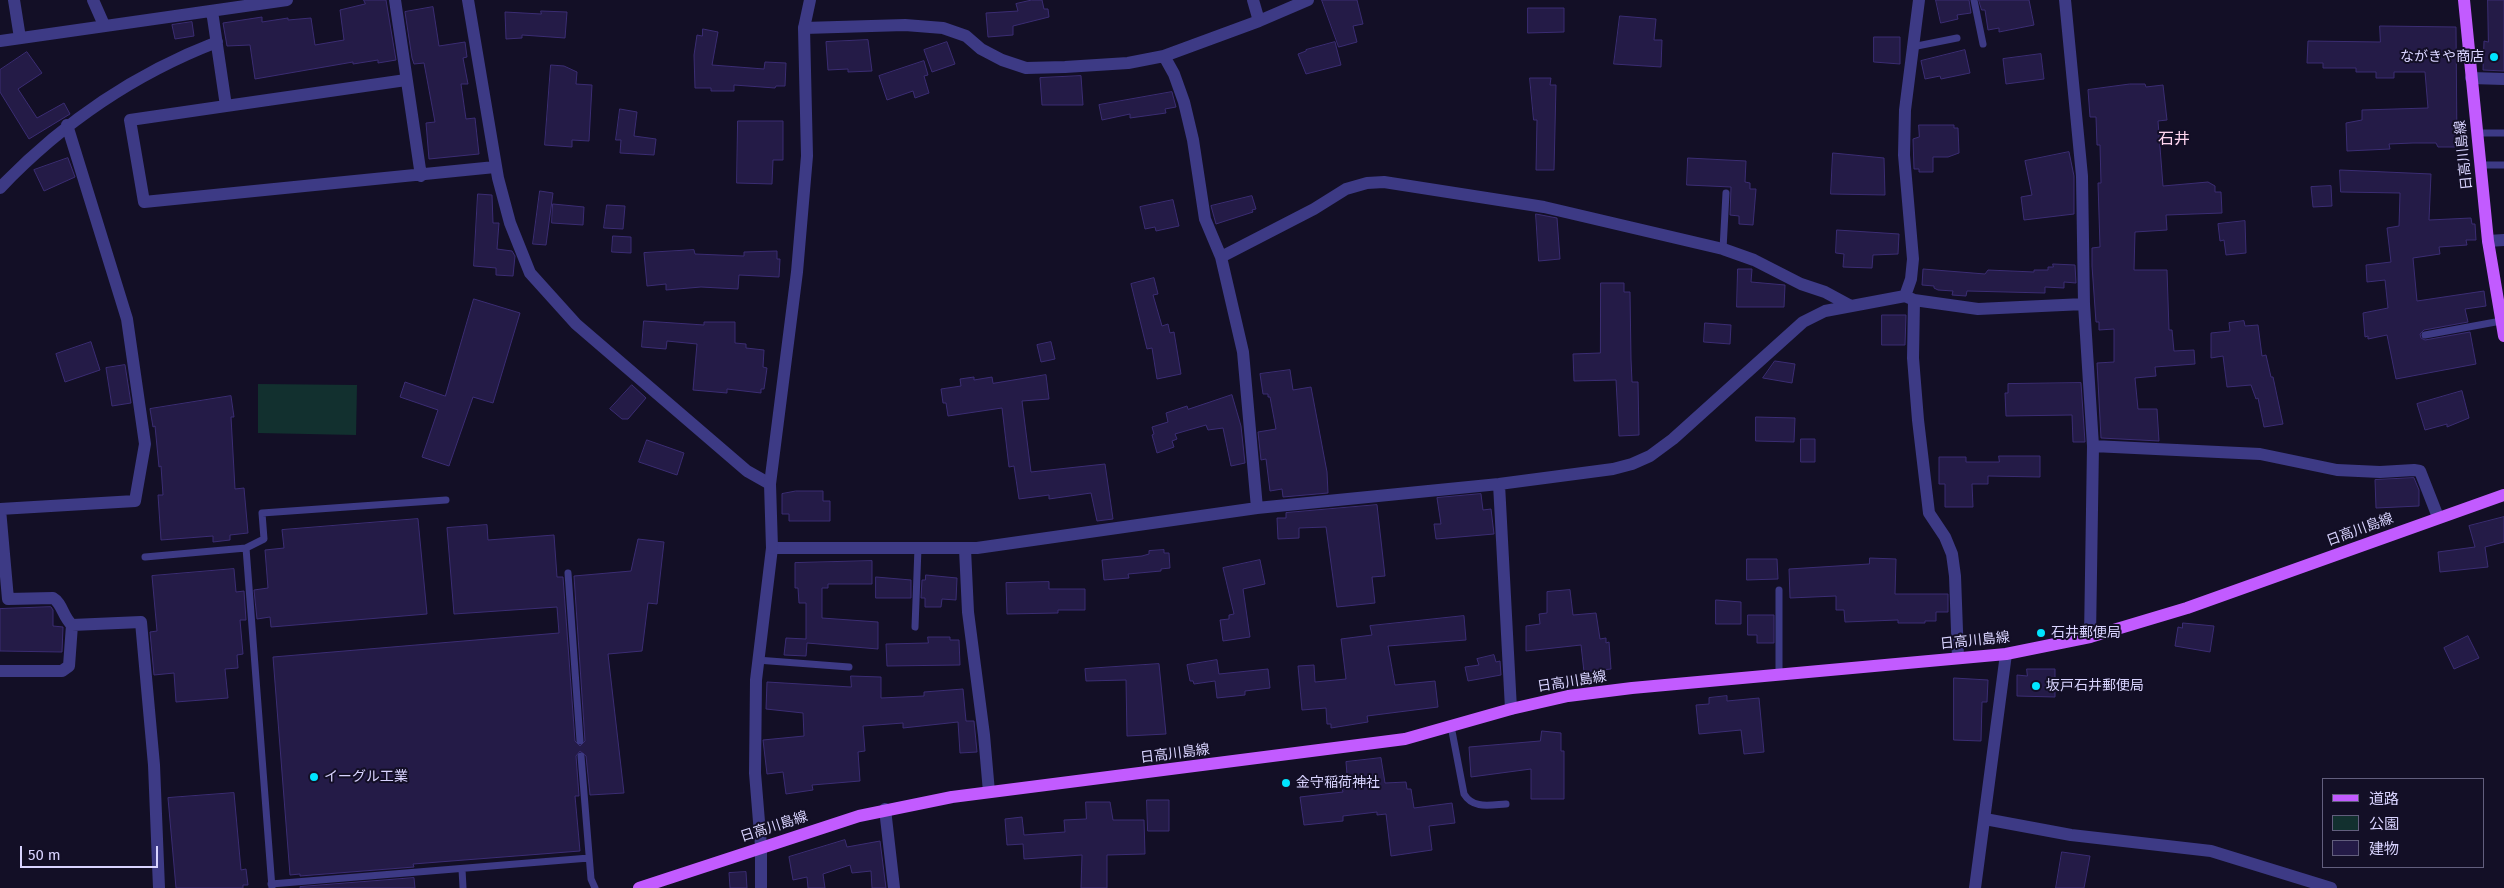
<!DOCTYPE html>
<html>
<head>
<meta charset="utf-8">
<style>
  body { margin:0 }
  #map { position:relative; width:2504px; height:888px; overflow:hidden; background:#130f26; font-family:"Fira Sans","Noto Sans JP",sans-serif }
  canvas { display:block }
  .legend { position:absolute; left:2322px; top:778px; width:162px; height:90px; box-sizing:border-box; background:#130f26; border:1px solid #625e7d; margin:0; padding:6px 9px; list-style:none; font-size:15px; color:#d9d4ff }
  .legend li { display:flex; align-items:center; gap:10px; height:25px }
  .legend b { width:25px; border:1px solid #625e7d }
  .scale { position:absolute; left:20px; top:846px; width:138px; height:22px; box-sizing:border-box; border:2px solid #d9d4ff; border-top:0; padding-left:6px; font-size:15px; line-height:18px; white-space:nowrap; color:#d9d4ff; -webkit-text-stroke:4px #130f26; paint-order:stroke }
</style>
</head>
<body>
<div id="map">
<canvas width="2504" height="888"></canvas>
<ul class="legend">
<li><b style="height:6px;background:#c25bff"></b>道路</li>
<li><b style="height:14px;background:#12302f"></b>公園</li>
<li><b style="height:14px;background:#241b47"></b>建物</li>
</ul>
<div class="scale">50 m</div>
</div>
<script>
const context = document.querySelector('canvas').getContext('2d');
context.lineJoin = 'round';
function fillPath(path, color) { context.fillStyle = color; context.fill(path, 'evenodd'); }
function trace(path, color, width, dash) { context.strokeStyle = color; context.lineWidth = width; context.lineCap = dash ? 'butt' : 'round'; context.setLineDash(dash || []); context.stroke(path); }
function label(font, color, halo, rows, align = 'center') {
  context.font = font + ' "Fira Sans","Noto Sans JP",sans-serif'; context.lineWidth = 4; context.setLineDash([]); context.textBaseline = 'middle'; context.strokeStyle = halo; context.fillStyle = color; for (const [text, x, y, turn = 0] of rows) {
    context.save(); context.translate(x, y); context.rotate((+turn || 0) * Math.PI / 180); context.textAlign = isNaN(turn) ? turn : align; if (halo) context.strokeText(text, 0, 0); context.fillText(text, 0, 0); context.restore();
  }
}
fillPath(new Path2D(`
  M258,384l99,1 -1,50 -98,-2z`), '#12302f');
const building = new Path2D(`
  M364,0h22l10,60 -18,3v-3l-25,4v-2l-98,17 -5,-34 -23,1 -4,-23 39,-6v5l26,-4v2l23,-2 4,27 29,-5 -4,-30 25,-6z
  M1032,0h10l2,9h4l1,8 -36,9v9l-25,2 -2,-24 32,-2 -2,-7z
  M1322,0h35l6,24 -10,2 4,16 -18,5z
  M1936,0h33l2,13 -14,2 1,4 -17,4z
  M1979,0h50l5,25 -35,7v-4l-11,2 -3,-20h-3z
  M2488,0h16v71l-21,-1 1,-29 4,1z
  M433,7l6,39 26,-4 2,15 -4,1 5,26h-7l5,35 9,-1 4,36 -50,5 -3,-36 9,-1 -11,-59 -10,1 -2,-6 -7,-46z
  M1528,8h36v24l-36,1z
  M541,11l26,1 -2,26 -43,-3v3l-16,1 -1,-27 36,2z
  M1620,16l36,3 -2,21h8l-1,27 -47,-3z
  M192,22l2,14 -19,3 -3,-14z
  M2380,26l76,1 1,120h-19l-2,-4h-23l-24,1 1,5 -43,2 -1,-28 16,-3v-10l66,-2 -3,-36h-31v6h-18v-6h-20v-4h-33v-5h-16l1,-22 72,1z
  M703,29l15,3 -6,33 52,4 1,-7 21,1 -1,23h-9l-1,2 -41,-3v6h-23v-3h-16l-1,-33 3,-20 5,1z
  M1874,37h26v27l-26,-2z
  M868,40l4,31 -24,1v-3l-20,1 -2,-28z
  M947,42l8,22 -23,8 -8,-22z
  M1335,42l6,23 -35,9 -8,-20 8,-3v-1z
  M1965,50l5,23 -29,6 -1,-3 -15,3 -4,-18z
  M27,52l15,21 -24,16 19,29 27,-15 6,11 -41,25 -29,-47v-22z
  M2041,54l3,25 -38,5 -3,-25z
  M924,61l4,14 -4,1 5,17 -14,5 -2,-7 -26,9 -8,-24z
  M551,65l13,1 13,6 -1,12 16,1 -3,56 -17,-1v7l-27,-2z
  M1081,76l2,29h-41l-2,-27z
  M1530,78h21l-1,7h6l-2,85h-18l1,-50h-3z
  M2130,84h15l1,3 17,-2 4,35 -9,1 5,65 45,-4 7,4v6h6l1,21 -56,2 1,15 -32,2 -1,38h33l2,60h3l2,21 20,-1 1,14 -40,3 1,9 -21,2 3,31h19l2,32 -58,-3 -4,-75 17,-1v-33l-15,1v-8h-3l-4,-56v-18l8,-1 -2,-64h3l-1,-38h-3l-1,-28h-6l-2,-27z
  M1172,92l4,15 -11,2 1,4 -36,5v-4l-28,6 -3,-15z
  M620,109l17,3 -3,24 22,3 -2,16 -34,-2 1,-13h-5z
  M738,121h45v39h-10l-1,24 -35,-1z
  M1919,125h35v3h4l1,25 -11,4h-15v15h-14v-3h-5l-1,-30 6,-2z
  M2069,152l5,24v38l-50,6 -3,-23 11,-2 -7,-34z
  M1833,153l51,5 1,37 -54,-1z
  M68,158l7,19 -31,14 -10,-21z
  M1688,158l58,3 -1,21 5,1v6h6l-3,36 -14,-1v-8l-9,-1 1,-28 -44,-2z
  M2340,170l91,4 -2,46 42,-2 1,6h3l1,16h-10l1,5 -28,2 1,7 -27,4 4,43 67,-10 2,15 -21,3 3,13 -44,8 -4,4 1,4 4,2 45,-8 6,32 -80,15 -9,-44 -19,4v-3l-3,1 -2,-24 25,-5 -3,-28 -18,2 -1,-17 25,-3 -4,-34 12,-2 1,-33 -59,-1z
  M2331,186l1,20 -19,1 -2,-20z
  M540,191l13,2 -7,52 -13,-1z
  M478,194l14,1 1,28h6l-2,26 15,2 3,5 -2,20 -17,-1v-7l-22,-2z
  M1252,196l4,13 -4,1 1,2 -37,12 -5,-18z
  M1173,200l6,26 -23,5 -1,-4 -10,2 -5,-22z
  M553,204l31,3 -1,18 -31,-2z
  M607,205l18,1 -2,23 -19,-1z
  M1536,214l21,4 3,41 -21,2z
  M2245,221l1,32 -20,2 -2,-15 -4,1 -2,-17z
  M1837,230l62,4 -1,20 -25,1 -1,13 -29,-1 1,-13 -8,-1z
  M613,236l18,1v16l-19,-1z
  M694,250l1,4 49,2v-4l33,-1v8h3l-1,18 -40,-2 -1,14 -37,-2 -35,3v-6l-19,2 -3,-33z
  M2053,264l22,1 1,18 -12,-1v6l-19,-1v6l-78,-2 -1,5 -14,-1 1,-4 -15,-1 -4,-2v-2l-12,-1 1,-16 62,5 3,-4 46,2v-2h14v-3h5z
  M1738,269h14l-1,13 34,3 -1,22h-47z
  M1154,278l4,16 -5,1 9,31 6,-2 2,9 4,-1 7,42 -24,5 -5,-31 -5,1 -16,-65z
  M1601,283h23v9h6l1,67 1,23h6l1,53 -20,1 -3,-56 -42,1 -1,-27 27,-1z
  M474,299l46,14 -27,90 -20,-6 -24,69 -27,-9 16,-47 -38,-13 5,-15 40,14z
  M1882,315h24l-1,30h-23z
  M644,321l60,4v-3h31v21l11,1v4l18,2 -1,17 4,1 -3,21h-3v4l-34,-4v4l-34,-3 4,-46 -30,-3 -1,8 -24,-2z
  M2244,321l1,5 13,-1 4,31 4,-1 5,22h2l10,47 -19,3 -6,-29 -2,1 -5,-14 -24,2 -4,-31 -12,2v-25l19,-2 -1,-8z
  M1705,323l26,2 -1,19 -26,-2z
  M91,342l9,28 -35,12 -9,-28z
  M1051,342l4,17 -14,3 -4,-17z
  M1775,361l20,3 -3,19 -29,-5z
  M125,365l6,38 -19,3 -6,-38z
  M1290,370l3,20 18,-3 16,85 1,21 -45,4 -1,-8 -12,2 -4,-32 -5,1 -3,-28 18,-3 -6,-32h-2v-3h-5l-3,-20z
  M1046,375l3,24 -27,2 9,71 74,-8 8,55 -16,2 -6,-28 -42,6v-4l-30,4 -5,-33 -5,1 -7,-59 -54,8 -2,-13h-3l-2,-14 20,-3 -1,-7 14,-2v3l18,-3 1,6z
  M2081,383l4,59h-12l-1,-27 -66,1 -1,-23h3v-9z
  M632,385l14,13 -18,21h-6l-12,-10z
  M2462,391l7,27 -22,9v-3l-22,6 -8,-26z
  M1232,395l9,31 4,37 -14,3 -8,-38 -15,2 -2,-5 -31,9 2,5 -5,2 2,6 -17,6 -5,-18 2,-1 -2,-7 16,-5 -2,-9 21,-7 1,3z
  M231,396l3,21h-3l4,72 9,-1 4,45 -18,2v5l-17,2v-6l-52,4 -3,-45h5l-2,-29 -2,1 -4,-41 -2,1 -3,-18z
  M1756,417l39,1 -1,24 -38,-1z
  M1801,439h14v23h-14z
  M647,440l37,13 -7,22 -38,-13z
  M1999,456h41v21l-52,-1v8h-16l1,23h-28v-23h-6v-27h27v5h33z
  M2414,478l5,12v16l-43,2 -1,-28z
  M796,491h27v10h7v20h-41v-7h-7v-20z
  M1481,494l2,16 8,-1 3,25 -58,5 -2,-15h7l-4,-26z
  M1377,505l8,71 -13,1 3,26 -38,4 -11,-80 -27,1v10l-21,1 -1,-21h9v-5z
  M2504,517v25l-19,5 3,20 -48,5 -2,-20 37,-5 -6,-21z
  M418,519l9,95 -156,13 -1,-10 -13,2 -3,-29 14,-2 -3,-38 19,-2 -2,-18z
  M487,525l1,15 66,-5 3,42h6l12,164 5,5 5,-5 -11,-165 57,-5 7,-32 26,3 -7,62 -9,-1 -6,48 -34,3 16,139 -34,2 -4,-39 -6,-5 -4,5 3,40h-4l5,55 -167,13 1,3 -114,9v-2l-10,1 -17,-218 286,-24 -2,-26 -103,7 -7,-86z
  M1164,550v3h5l1,15 -9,1v2l-33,3 1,4 -25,2 -2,-20 40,-4 7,-2v-3z
  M1870,558l26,1 -1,35h53v18h-12v9h-11v2h-27v-3l-53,2 -1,-12h-8v-14l-46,2 -1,-29 80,-5z
  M1747,559h30l1,20 -31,1z
  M1260,560l5,24 -22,5 7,48 -27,4 -3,-21 9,-1v-4l5,-1 -11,-46z
  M872,561v23h-44v4h-6v30l56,4v27l-71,-6 -1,13 -22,-1 2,-17 20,1v-36h-7l-1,-15h-3v-25z
  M234,569l2,23 8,-1 2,29h-6l3,34 -6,1 1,13 -13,1 3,29 -52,4 -2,-29 -20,2 -4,-43 7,-1 -5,-55z
  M926,575l31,3 -1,22 -14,-1 -1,8h-16v-9h-4l1,-18h3z
  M876,577l35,3v18h-35z
  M1049,582v7h36v21h-27v3l-51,1 -1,-31z
  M1570,590l3,25 23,-2 4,26 6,-1v5l3,-1 2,27 -27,3 -3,-27 -55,6v-25l14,-2 -1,-10 8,-1v-21z
  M1716,600l25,2v22h-25z
  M51,607l2,3v16l10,1 -1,25 -62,-1v-42z
  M1748,615h26v28h-17v-8h-9z
  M1464,616l2,24 -78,6 7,39 40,-4 3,26 -71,9 1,6 -37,6v-4h-4l-1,-16 -24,2 -4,-44 16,-1 1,17 31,-3 -5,-40 31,-4 -2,-9z
  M2183,623l31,3 -4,26 -35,-6 3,-19 4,1z
  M2468,636l11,22 -25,11 -10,-21z
  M928,637h22v3h9l1,25 -73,1 -1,-22 42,-1z
  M1494,655l2,7 4,-1 1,14 -33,6 -3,-14 14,-2 -2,-6z
  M1217,660l2,14 49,-5 2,19 -25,3v4l-28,3 -2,-17 -21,3 -1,-3h-3l-3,-16z
  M1159,664l7,70 -39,2 -1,-56 -40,1 -1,-12z
  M2027,669h28v28l-38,-1v-21l10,1z
  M851,676l30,1v21l43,-2v-4l39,-3 3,32h8l3,31 -17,1 -2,-31 -55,6v-5l-40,3 2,25 -7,1 2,29 -48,4 1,5 -27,4 -3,-22 -16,2 -4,-34 41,-4 -1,-23 -37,-4 1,-27 84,5z
  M1954,678l34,2 -1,22h-5l-1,39 -27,-1z
  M1727,696v5l32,-3 5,54 -20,2 -3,-24 -42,4 -3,-29 13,-1v-6z
  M1542,731l19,2v18h3v48h-33v-30l-60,8 -2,-30 71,-6z
  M1381,758l4,25 21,-1 1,7h4l3,19 38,-5 3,20 -26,3 3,24 -41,6 -5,-42 -9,1v-3l-34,4v5l-39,4 -4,-28 43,-5 -1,-4 6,-1 -2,-25z
  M234,793l7,77 5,-1 2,16h-5v3h-67l-8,-90z
  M1147,800h22v31h-21z
  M1086,802h24l3,18h31l1,34 -38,1v33h-26l1,-33 -58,4 -1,-15 -16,1 -2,-26 17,-2 2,18 41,-3 -1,-12 22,-1z
  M845,840l2,7 33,-6 6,47h-14l-1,-17 -19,2 -2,-8 -27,9 2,14h-17l-1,-11 -14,3 -4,-23z
  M2062,852l28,4 -6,32h-28z
  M746,872l1,16h-17l-1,-15z
  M414,878l1,10h-115v-1z`);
fillPath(building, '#241b47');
trace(building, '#3b2d73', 1);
trace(new Path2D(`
  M1974,0l9,44
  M1912,47l45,-9
  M2477,133h27
  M2480,165h24
  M1723,249l3,-56
  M2425,335l76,-14
  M246,548l26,340
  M145,557l101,-9 18,-9 -2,-26 184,-13
  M568,573l12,168
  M1779,590v85
  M915,627l3,-79
  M757,660l92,7
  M1451,726l13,68c9,15 25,11 42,10
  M581,756l10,123 4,9
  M462,869l1,19
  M271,884l318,-26`), '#3d3a85', 7);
trace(new Path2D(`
  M14,0l6,38
  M93,0l11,25
  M395,0l26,176
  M468,0l30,178 12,45 20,50 46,51 171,147 23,13
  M1253,0l6,21
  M2065,0l17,176 2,128 9,142 -3,191
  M212,11l14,95 180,-26
  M804,28l101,-3 38,3 23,8 15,13 21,11 24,8 39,-1 63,-4 36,-7 95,-35 49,-21
  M0,41l287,-41
  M1164,56l10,18 10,28 9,38 12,79 16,38 22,95 14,156
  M2471,78l33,1
  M226,106l-96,14 14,82 351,-35
  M67,125l60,194 18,125 -10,57 -135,8 8,90 45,-1c9,5 10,19 19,27l69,-3 13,143 5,123
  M0,188c61,-64 134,-114 217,-146
  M2488,241l16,-1
  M1221,257l93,-48 32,-20 21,-6 17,-1 160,25 179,42 31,11 47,24 24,8 24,13
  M1905,296l6,-17 2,-20 -9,-104 1,-45 14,-110
  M1914,300l-1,58 5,62 11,93 16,24 7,17 3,22 3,82
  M2093,446l167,8 77,16 43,2 34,-2 6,1 18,46
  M1499,484l12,225
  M965,549l3,63 16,123 5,57
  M0,671h62l7,-5 3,-41
  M885,809l9,79
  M1985,819l86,16 140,16 120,37
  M761,888v-42l-6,-73 1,-93 16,-132h205l280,-40 242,-24 114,-15 19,-5 18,-8 23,-17 130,-117 22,-11 80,-15 9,4 64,9 106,-5
  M1975,888l31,-234`), '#3d3a85', 12);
trace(new Path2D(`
  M772,548l-2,-64 27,-212 10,-116 -3,-128 6,-28`), '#3d3a85', 12);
trace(new Path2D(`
  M2464,0l24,241 16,95
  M639,888l220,-72 93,-19 453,-58 106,-30 57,-13 64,-8 374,-34 84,-17 97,-29 317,-113`), '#c25bff', 12);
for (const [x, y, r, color] of [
  [2494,57,5,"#00e5ff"],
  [2041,633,5,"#00e5ff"],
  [2036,686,5,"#00e5ff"],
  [314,777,5,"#00e5ff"],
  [1286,783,5,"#00e5ff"]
]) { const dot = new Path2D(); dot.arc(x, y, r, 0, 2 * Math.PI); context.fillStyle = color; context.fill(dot); trace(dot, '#130f26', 2); }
label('14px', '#d9d4ff', '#130f26', [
  ["ながきや商店",2484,57,"right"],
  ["石井郵便局",2051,633],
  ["坂戸石井郵便局",2046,686],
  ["イーグル工業",324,777],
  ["金守稲荷神社",1296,783]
], 'left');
label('14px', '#d9d4ff', '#130f26', [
  ["日高川島線",2464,155,-96],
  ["日高川島線",2360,530,-20],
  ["日高川島線",1975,641,-6],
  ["日高川島線",1572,682,-9],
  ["日高川島線",1175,754,-7],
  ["日高川島線",774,827,-18]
]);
label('16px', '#ffd6f0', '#130f26', [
  ["石井",2174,140]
]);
</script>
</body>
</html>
